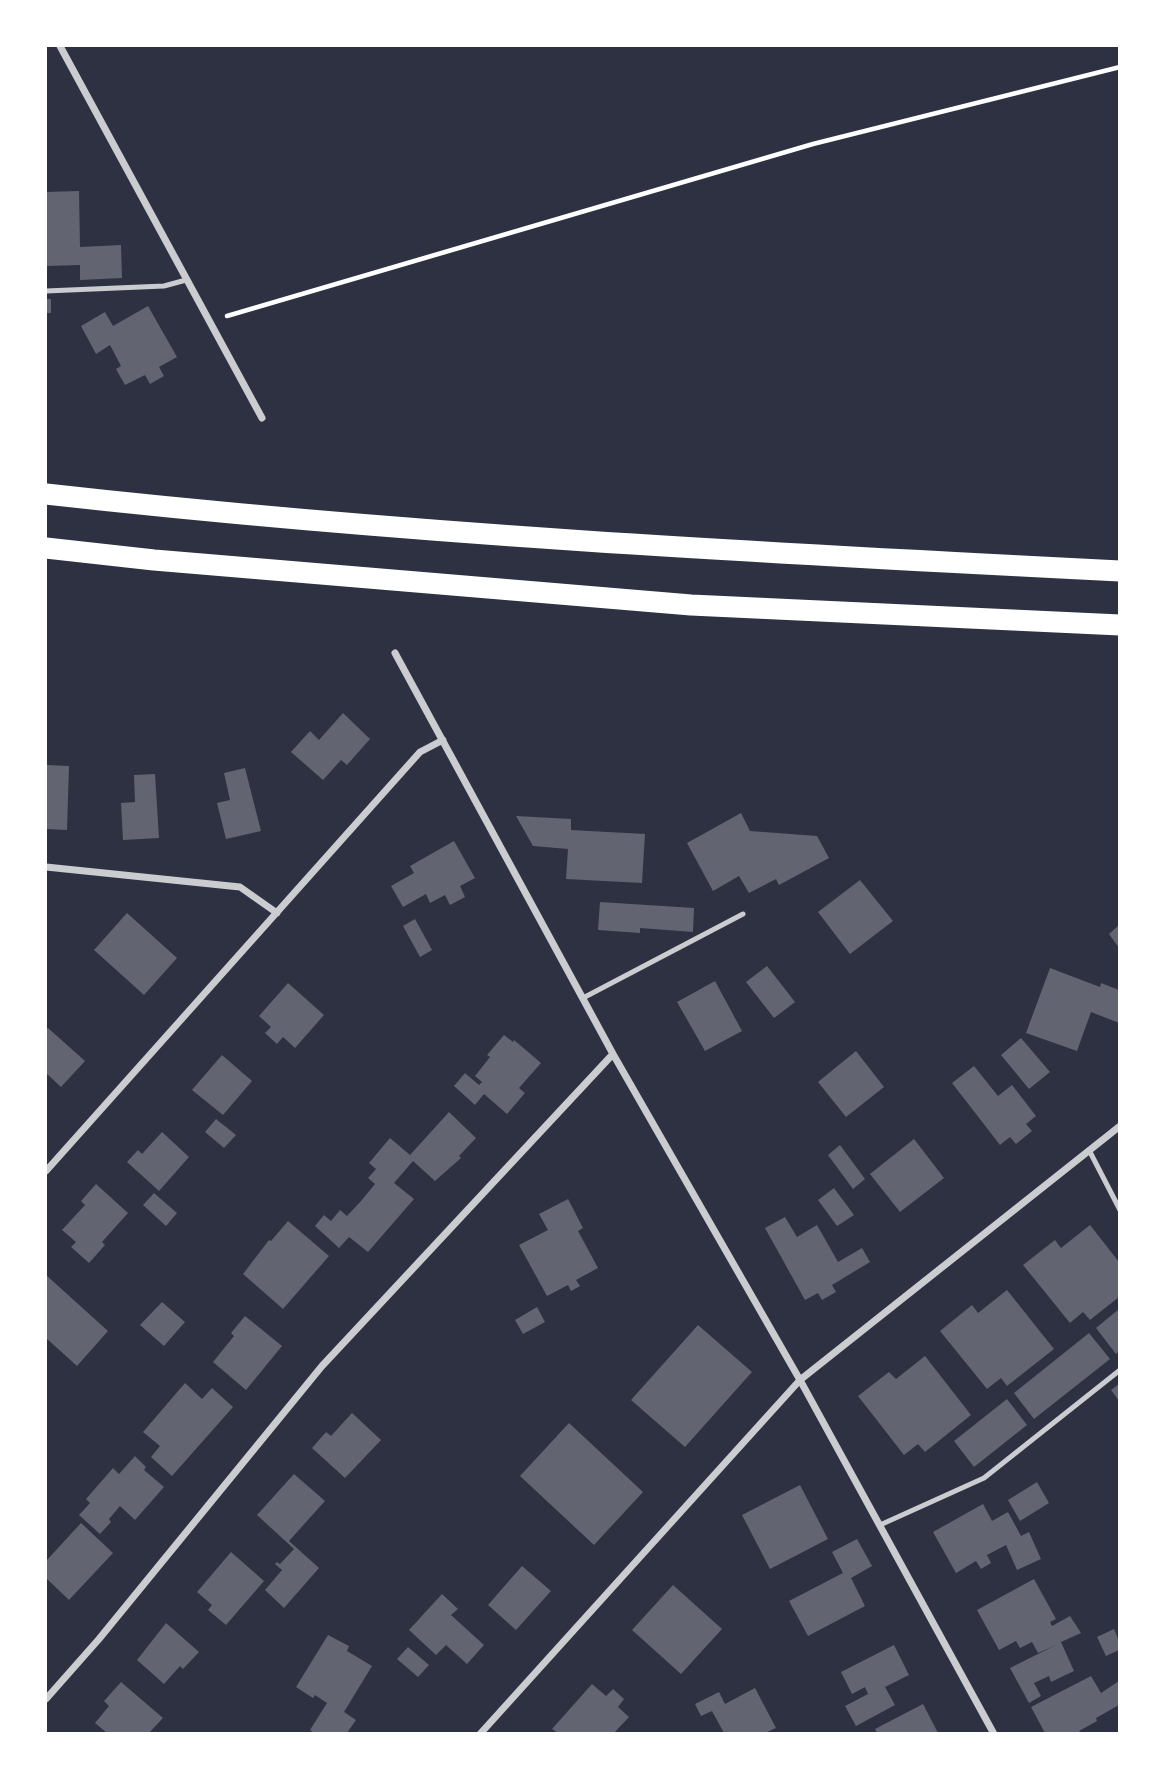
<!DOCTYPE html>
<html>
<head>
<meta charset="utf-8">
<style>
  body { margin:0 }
  #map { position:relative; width:1165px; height:1779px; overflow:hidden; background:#2d3142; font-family:"PT Sans Narrow",sans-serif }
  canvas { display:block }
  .frame { position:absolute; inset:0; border:47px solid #fff; pointer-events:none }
</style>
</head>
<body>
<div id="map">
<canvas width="1165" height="1779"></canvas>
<div class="frame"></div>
</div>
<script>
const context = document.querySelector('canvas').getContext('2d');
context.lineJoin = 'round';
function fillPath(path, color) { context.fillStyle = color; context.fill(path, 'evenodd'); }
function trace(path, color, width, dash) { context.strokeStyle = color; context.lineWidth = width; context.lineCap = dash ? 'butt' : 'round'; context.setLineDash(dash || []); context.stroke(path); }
fillPath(new Path2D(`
  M79,191l1,56 41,-2 1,33 -42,2v-15l-34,1v-74z
  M46,299h5v14h-5z
  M148,306l29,51 -18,10 5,9 -14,8 -5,-9 -20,10 -9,-16 5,-3 -11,-21 -14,9 -15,-28 24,-14 8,14z
  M343,713l27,26 -23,26 -6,-5 -18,20 -32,-28 19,-21 9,9z
  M47,765l22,1 -2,64 -21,-1z
  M245,768l16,63 -35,8 -9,-36 13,-3 -6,-27z
  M155,774l4,64 -36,2 -2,-37 14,-1 -1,-27z
  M741,813l9,18 67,5 12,22 -50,27 -3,-6 -27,14 -10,-17 -26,15 -26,-48z
  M516,816l55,3v11l74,4 -3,49 -76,-4 2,-30 -35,-3z
  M454,841l21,37 -15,8 5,11 -15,8 -5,-10 -15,8 -4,-9 -23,13 -12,-21 23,-13 -4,-7z
  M860,880l33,41 -43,33 -32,-42z
  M600,902l94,6 -1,24 -53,-4v5l-42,-3z
  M127,913l50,45 -33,37 -50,-45z
  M415,919l17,31 -12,7 -17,-31z
  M1119,925v23l-10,-14z
  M767,966l28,36 -21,16 -28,-36z
  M1050,968l50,19 1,-4 18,7v33l-28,-11 -14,39 -51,-18z
  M715,981l27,50 -37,20 -28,-49z
  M288,983l36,32 -29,33 -12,-11 -6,7 -12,-11 6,-6 -12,-11z
  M48,1028l37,33 -24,26 -15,-14v-43z
  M504,1035l9,7 1,-2 27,23 -22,25 6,5 -18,21 -23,-20 -9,11 -21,-19 11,-13 14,12 3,-3 -7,-6 15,-19 -3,-2z
  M1021,1038l29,34 -21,17 -28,-34z
  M856,1051l28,36 -38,30 -28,-35z
  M222,1055l30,26 -29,34 -31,-25z
  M974,1066l24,30 14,-11 24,31 -10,8 6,7 -16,13 -6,-7 -10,8 -48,-62z
  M449,1112l27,26 -17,18 2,2 -26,23 -22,-20 -19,22 20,16 -46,53 -19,-15 -10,11 -24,-22 9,-11 7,6 9,-11 7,6 14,-15 14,-17 -7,-6 8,-9 -7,-6 21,-25 20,17z
  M216,1119l20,16 -12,13 -19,-16z
  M162,1132l27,25 -30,34 -32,-29 11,-12 4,4z
  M914,1139l30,39 -44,34 -30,-38z
  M840,1145l25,34 -12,10 -25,-34z
  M96,1184l32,29 -26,29 3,3 -16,18 -18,-16 5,-5 -14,-12 23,-25 -4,-4z
  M834,1188l20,27 -17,11 -19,-26z
  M154,1193l23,20 -11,13 -23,-21z
  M568,1199l15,29 -5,3 20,37 -22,12 4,6 -9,5 -3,-6 -21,11 -28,-51 29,-15 -9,-16z
  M785,1217l12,20 20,-12 21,37 24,-14 8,14 -38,23 4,7 -14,8 -4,-7 -13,7 -40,-72z
  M288,1221l41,35 -46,53 -40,-35 26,-34 2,1z
  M1090,1225l29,37v35l-29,23 -7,-8 -13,11 -47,-58 32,-25 6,8z
  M46,1275l62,56 -31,35 -31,-28z
  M1007,1290l47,59 -47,37 -6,-8 -14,11 -47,-58 32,-26 6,8z
  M162,1302l23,20 -21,24 -24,-21z
  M537,1307l8,15 -22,12 -8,-14z
  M1119,1309v42l-3,3 -20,-26z
  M245,1316l37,30 -36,44 -33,-28 21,-26 -3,-3z
  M698,1325l54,47 -67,75 -54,-47z
  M1089,1333l21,26 -76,60 -20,-26z
  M925,1356l46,59 -46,37 -7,-8 -14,11 -46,-59 31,-24 7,7z
  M185,1383l17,16 10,-11 21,19 -61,69 -21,-19 9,-11 -17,-14z
  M1119,1384v17l-8,-11z
  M1007,1399l20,26 -53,42 -20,-26z
  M352,1413l29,27 -36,38 -33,-30 14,-16 5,4z
  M569,1423l74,69 -49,53 -74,-69z
  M135,1456l11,11 -2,3 20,17 -29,33 -15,-14 -11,13 2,3 -11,12 -21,-19 11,-12 -4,-4 27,-31 6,6z
  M294,1474l31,27 -36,40 30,27 -35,40 -19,-18 17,-20 -7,-6 2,-2 3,2 14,-15 -37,-34z
  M1037,1482l12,21 -29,18 -12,-21z
  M800,1485l28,54 -58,30 -28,-54z
  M983,1504l9,17 16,-9 13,24 8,-4 12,27 -24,11 -11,-25 -19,10 4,8 -10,6 -5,-8 -20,12 -23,-41z
  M81,1523l32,30 -44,47 -23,-22v-17z
  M857,1539l15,27 -21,12 14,28 -57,30 -19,-35 54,-28 -11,-21z
  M231,1552l33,29 -38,44 -18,-15 4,-5 -15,-13z
  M522,1566l29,25 -35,39 -28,-25z
  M1034,1579l22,40 -6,3 2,4 18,-10 11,17 -20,9 13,29 -23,11 -2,-6 -15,7 7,13 -12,7 -19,-35 46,-23 -18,8 -6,-11 -12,6 -4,-7 -17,9 -22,-40z
  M673,1585l49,44 -41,45 -49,-44z
  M442,1594l16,15 -7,6 33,30 -17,19 -21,-19 -10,10 -27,-25z
  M166,1623l33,29 -16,17 -3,-3 -16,18 -27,-24z
  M1114,1629l5,12v9l-13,6 -9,-19z
  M328,1635l21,11 -2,5 25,15 -28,46 12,8 -9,13h-33l-4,-3 17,-27 -12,-8 -2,3 -17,-11z
  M894,1645l15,30 -24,12 10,18 -39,21 -11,-20 23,-12 -3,-7 -13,7 -11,-22z
  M408,1647l21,18 -11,12 -21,-18z
  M1091,1676l10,17 18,-12v24l-23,13 1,3 -18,10 2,2h-36l-14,-26z
  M121,1682l42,36 -14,15h-42l-12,-10 14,-17 -5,-5z
  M592,1684l14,12 7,-7 11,10 -6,8 11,10 -15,16h-56l-6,-4z
  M755,1688l21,40 -11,5h-41l-12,-22 -11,5 -6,-12 24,-12 6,12z
  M923,1704l15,29h-61l-2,-4z`), '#626471');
trace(new Path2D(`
  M227,316l586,-172 307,-77`), '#fff', 4.5);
trace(new Path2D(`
  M46,291l118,-5 22,-6
  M583,998l160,-84
  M1089,1150l31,60
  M880,1525l104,-47 136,-108`), '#caccd0', 5);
trace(new Path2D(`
  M60,46l202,372
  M395,653l218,401 187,326 194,354
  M46,867l194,20 37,26
  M46,1171l374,-419 23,-12
  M46,1699l53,-60 223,-273 291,-312
  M480,1734l320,-354 320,-254`), '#caccd0', 7);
trace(new Path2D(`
  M46,494c356,40 715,59 1074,77
  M46,548l108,12 537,45 429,20`), '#fff', 21);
</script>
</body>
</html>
